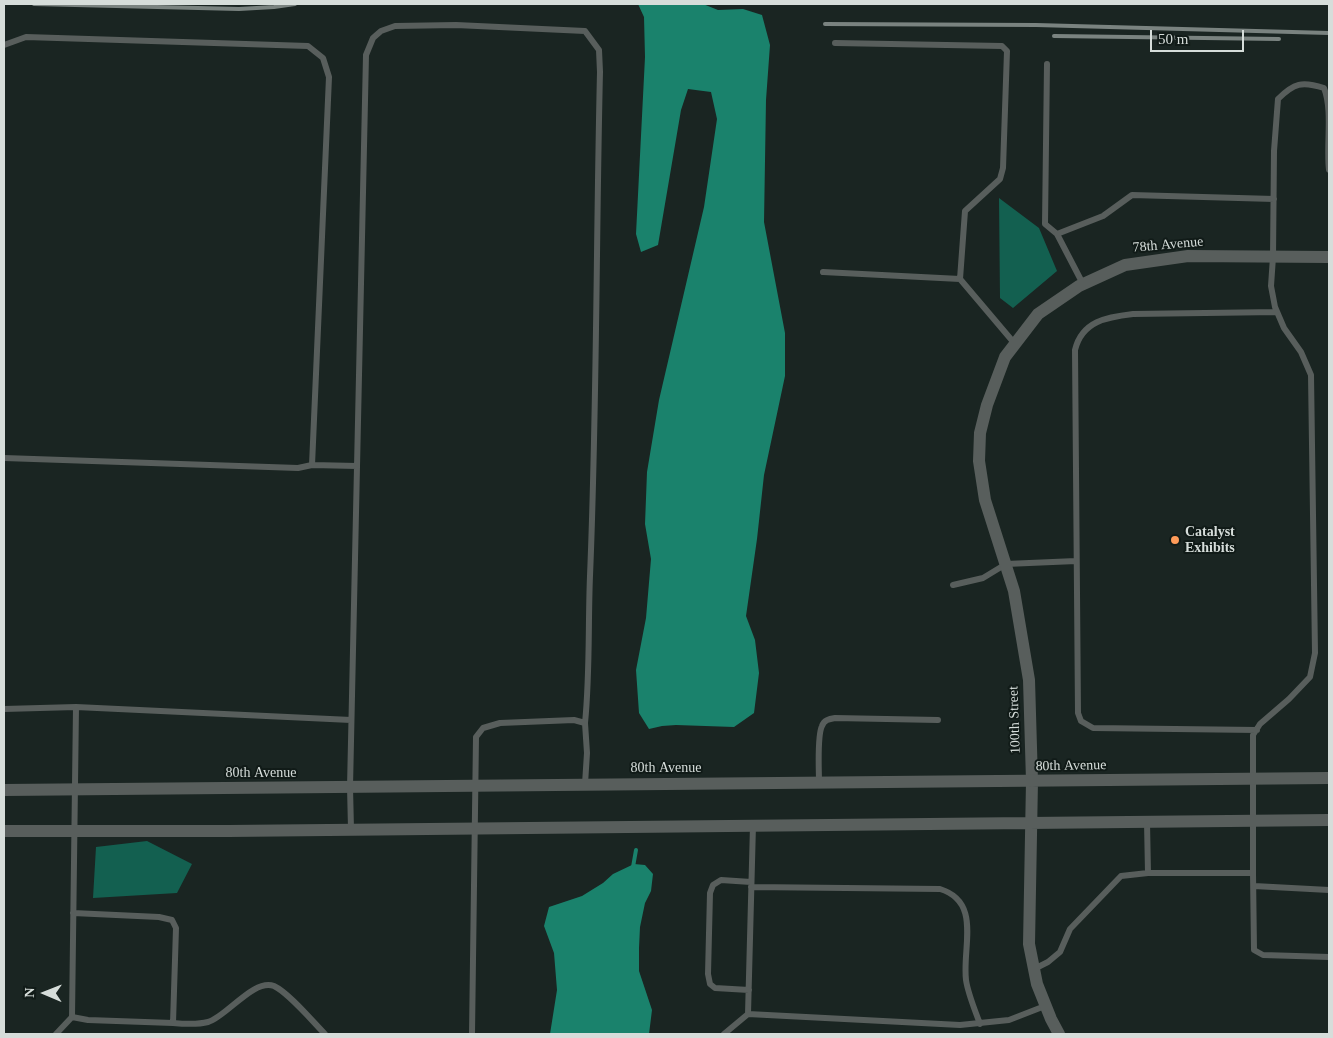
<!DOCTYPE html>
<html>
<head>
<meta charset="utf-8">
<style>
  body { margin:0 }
  #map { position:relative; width:1333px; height:1038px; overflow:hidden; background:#1a2522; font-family:"Times New Roman",serif }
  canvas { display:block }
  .frame { position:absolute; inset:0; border:5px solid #d6ddda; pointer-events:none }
  .north { position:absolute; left:20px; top:968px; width:50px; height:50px; -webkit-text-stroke:4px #111b18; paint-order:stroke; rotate:271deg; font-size:14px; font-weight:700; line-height:20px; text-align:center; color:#d6ddda }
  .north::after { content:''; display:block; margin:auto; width:18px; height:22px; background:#d6ddda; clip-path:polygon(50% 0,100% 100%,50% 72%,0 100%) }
  .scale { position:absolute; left:1150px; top:30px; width:94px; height:22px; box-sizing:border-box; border:2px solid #d6ddda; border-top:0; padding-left:6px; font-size:15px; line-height:18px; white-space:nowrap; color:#d6ddda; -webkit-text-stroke:4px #111b18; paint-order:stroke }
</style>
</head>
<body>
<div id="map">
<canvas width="1333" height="1038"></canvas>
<div class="frame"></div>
<div class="north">N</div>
<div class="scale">50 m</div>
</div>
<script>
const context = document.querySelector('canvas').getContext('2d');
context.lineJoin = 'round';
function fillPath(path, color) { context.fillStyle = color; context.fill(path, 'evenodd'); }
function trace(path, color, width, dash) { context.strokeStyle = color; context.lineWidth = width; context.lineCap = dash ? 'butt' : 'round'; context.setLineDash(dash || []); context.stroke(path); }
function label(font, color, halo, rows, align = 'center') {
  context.font = font + ' "Times New Roman",serif'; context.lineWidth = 4; context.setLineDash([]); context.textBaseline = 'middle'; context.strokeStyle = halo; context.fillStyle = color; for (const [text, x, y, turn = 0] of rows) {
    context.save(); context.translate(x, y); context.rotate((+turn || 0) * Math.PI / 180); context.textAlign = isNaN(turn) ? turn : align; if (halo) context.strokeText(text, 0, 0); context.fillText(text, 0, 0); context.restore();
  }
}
fillPath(new Path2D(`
  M999,198l40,30 18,43 -44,37 -13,-10z
  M147,841l45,23 -15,29 -84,5 3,-51z`), '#136050');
fillPath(new Path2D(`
  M638,4h65l15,6 25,-1 19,6 8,30 -4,55 -2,122 21,111v43l-21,99 -7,64 -11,77 9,24 4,33 -5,40 -20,14 -58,-2 -14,1 -13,3 -10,-16 -3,-43 10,-52 5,-59 -6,-35 2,-52 12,-72 45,-193 13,-88 -6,-27 -23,-3 -7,21 -23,135 -17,7 -5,-18 9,-177 -1,-40z
  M634,864l11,1 8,9 -2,17 -6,12 -5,24 -1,21v23l13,39 -3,24h-99l7,-44 -3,-37 -10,-27 5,-19 33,-11 21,-13 10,-9z`), '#1a826c');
trace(new Path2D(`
  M633,867l3,-17`), '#1a826c', 4);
trace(new Path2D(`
  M835,43l167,3 5,5 -4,117 -3,11 -35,32 -5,68
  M4,45l22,-8 282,9 15,12 6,19 -17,388 -14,3 -294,-10
  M1047,64l-2,160 12,10
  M823,272l137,7 55,65
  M1083,284l-26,-50 46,-18 29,-21 142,4
  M312,465l45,1
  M953,585l30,-7 23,-14 70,-3
  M4,709l72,-2 275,13
  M1257,730l-164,-2 -12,-7 -3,-8 -3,-363c7,-29 32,-33 58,-36l144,-2
  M819,782c0,-12 -2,-46 3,-56 2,-6 7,-7 13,-8l103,2
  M753,825l-5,189 212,11 49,-5 36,-14
  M351,829l-1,-42 16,-732 7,-17 8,-7 14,-5 61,-1 129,6 14,19 1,22c-4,168 -3,336 -10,504 -2,49 0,98 -5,147
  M1148,873h105v-138l7,-11 29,-25 21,-22 5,-24 -4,-278 -10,-23 -17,-24 -9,-21 -4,-21 2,-29 1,-106 4,-52c16,-16 24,-18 46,-11 9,23 2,56 5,82
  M1253,873l1,77 9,5 66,2
  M1254,886l75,4
  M751,887l189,2c42,13 22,58 26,91 2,14 9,30 14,44
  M1034,969l14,-7 12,-10 10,-23 51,-53 27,-3 -1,-51
  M749,990l-34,-2 -5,-4 -2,-10 2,-81 3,-8 8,-5 30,2
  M72,1017l16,3 85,3 3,-95 -4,-8 -13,-3 -86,-4
  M173,1023c11,1 24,2 35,-1 18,-5 46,-44 66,-36 15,7 39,36 51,48
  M56,1034l16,-17 4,-310
  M472,1034l4,-297 7,-9 17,-5 74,-3 11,3 2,30 -2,31
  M724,1034l24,-20`), '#585e5c', 6);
trace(new Path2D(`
  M1032,781l-3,-101 -15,-89 -29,-91 -6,-39 1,-28 7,-28 18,-48 33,-43 41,-28 46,-21 63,-9 141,1`), '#585e5c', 12);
trace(new Path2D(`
  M1032,781l-3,163 8,40 14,35 8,15
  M4,790l1325,-12
  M4,831h224l1101,-11`), '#585e5c', 12);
trace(new Path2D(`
  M34,4l205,5 35,-2 21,-3
  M825,24l211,1 293,8
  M1054,36l225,3`), '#7a8380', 4);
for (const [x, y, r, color] of [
  [1175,540,5,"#fe9b59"]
]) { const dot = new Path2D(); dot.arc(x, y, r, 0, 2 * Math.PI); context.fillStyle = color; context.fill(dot); trace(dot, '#111b18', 2); }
label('14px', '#d6ddda', '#111b18', [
  ["78th Avenue",1168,245,-5],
  ["100th Street",1015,720,-92],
  ["80th Avenue",1071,766,-1],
  ["80th Avenue",666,768],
  ["80th Avenue",261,773]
]);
label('bold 14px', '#d6ddda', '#111b18', [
  ["Catalyst",1185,532],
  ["Exhibits",1185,548]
], 'left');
</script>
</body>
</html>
